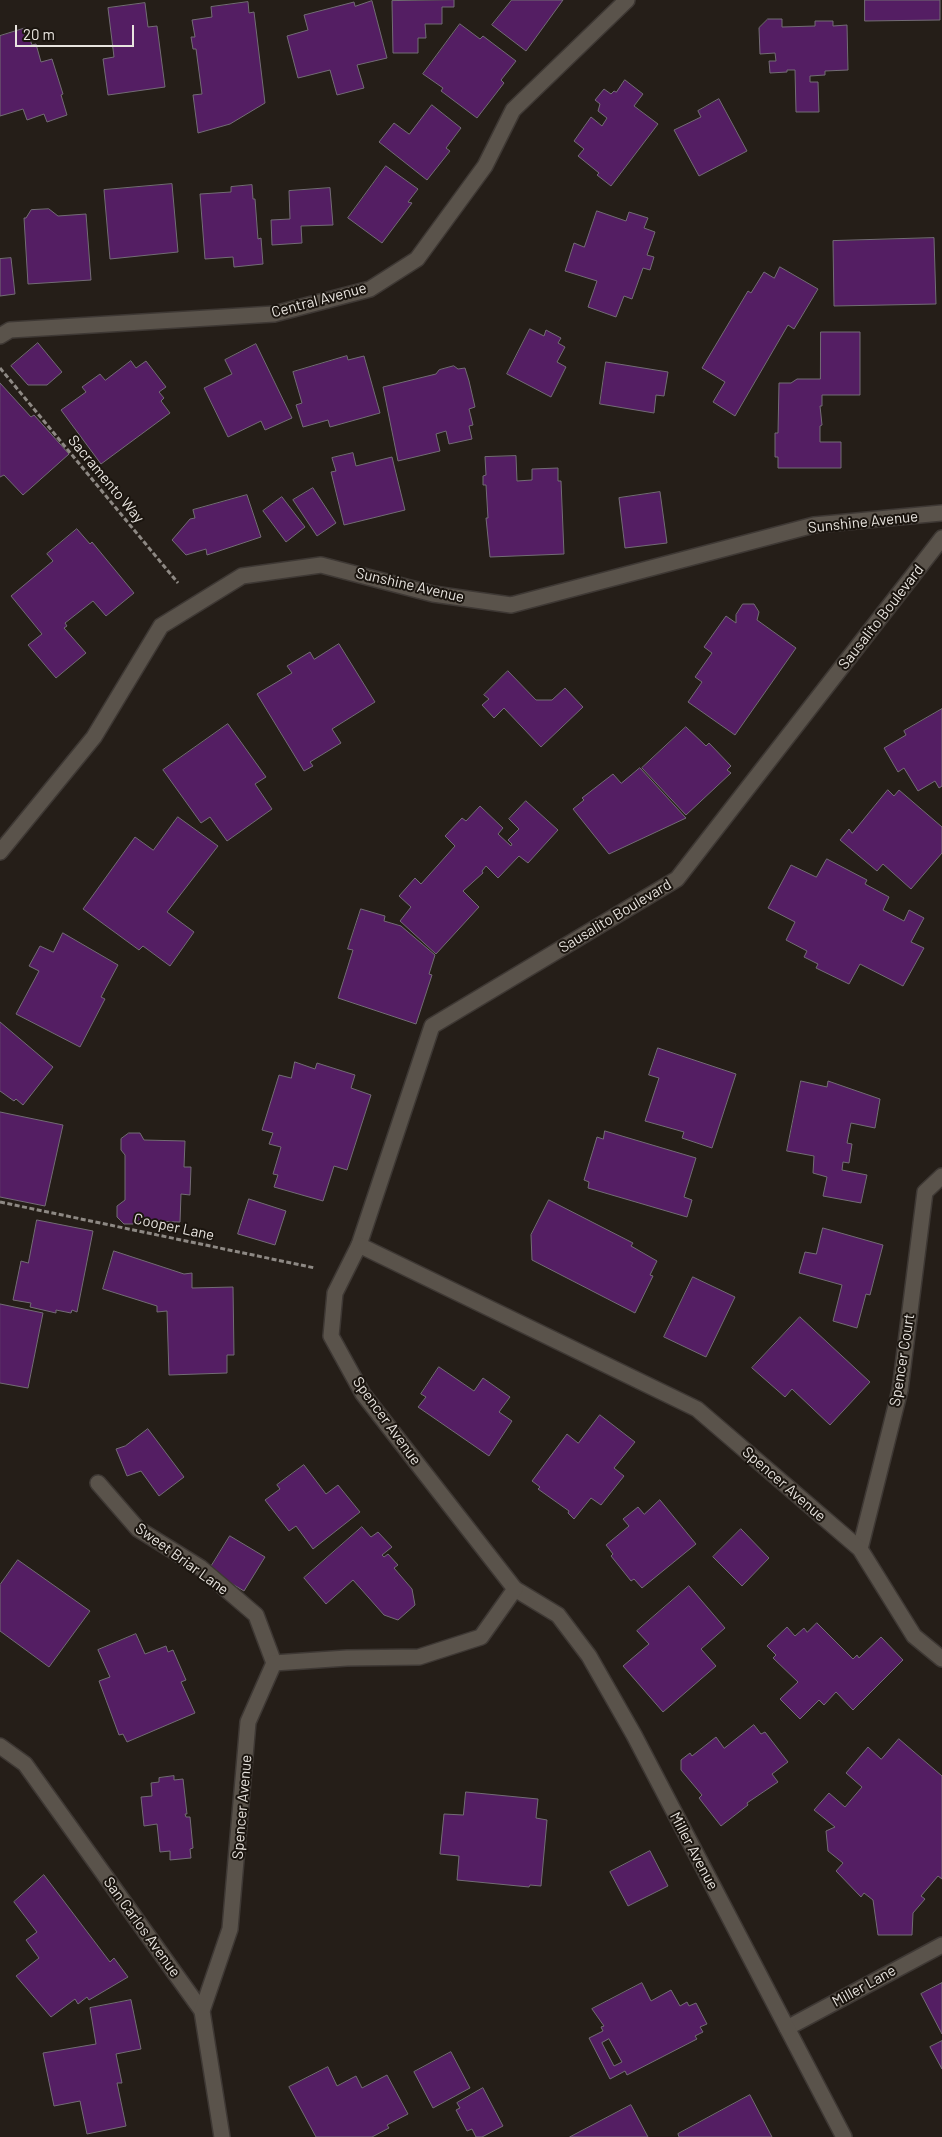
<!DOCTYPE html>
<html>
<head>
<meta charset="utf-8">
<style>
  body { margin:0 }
  #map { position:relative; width:942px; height:2137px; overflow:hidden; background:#251e18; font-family:Barlow,sans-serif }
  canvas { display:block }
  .scale { position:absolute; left:15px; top:25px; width:119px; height:22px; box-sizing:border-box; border:2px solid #e8e4df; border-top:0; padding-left:6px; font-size:15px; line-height:18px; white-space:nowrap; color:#e8e4df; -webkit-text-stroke:4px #1b150f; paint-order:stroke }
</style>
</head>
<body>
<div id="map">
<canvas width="942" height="2137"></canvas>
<div class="scale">20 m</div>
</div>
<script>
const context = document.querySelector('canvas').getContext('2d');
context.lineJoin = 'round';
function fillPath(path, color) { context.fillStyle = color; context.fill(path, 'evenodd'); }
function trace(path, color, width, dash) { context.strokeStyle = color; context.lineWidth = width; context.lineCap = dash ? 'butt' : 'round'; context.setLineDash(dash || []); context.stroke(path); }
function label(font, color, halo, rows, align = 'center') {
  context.font = font + ' Barlow,sans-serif'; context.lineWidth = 4; context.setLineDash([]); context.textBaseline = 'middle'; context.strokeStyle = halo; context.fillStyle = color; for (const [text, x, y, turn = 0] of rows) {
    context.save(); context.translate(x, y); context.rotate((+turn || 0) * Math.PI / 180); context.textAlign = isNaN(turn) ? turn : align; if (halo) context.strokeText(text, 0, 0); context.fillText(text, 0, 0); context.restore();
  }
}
const building = new Path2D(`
  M454,0v7h-12v17h-17l1,14h-8v15h-25l-1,-52z
  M512,0h51l-37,51 -34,-26z
  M865,0h75v20l-75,1z
  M372,1l15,57 -30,7 7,23 -27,7 -7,-25 -32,8 -11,-42 21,-6 -4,-15 50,-13 1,4z
  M248,2l1,11 5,-1 11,91 -35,21 -32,9 -5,-38 9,-1 -6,-45h-3l-2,-12h4l-3,-17 20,-3 -1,-10z
  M145,3l3,24 9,-1 8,61 -57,8 -5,-36 11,-2 -6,-49z
  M768,19h14v8l33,-1v-5h18v5l14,-1 1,45 -23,1v4l-15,1v6h8l1,30h-23l-1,-42h-8v2l-17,1 -1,-12h7l-1,-8 -15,1 -1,-26z
  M460,24l20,15 3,-3 33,25 -15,19 3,3 -27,35 -36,-27 2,-3 -20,-14z
  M26,28l6,17 4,-1 5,18 11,-3 11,35 -2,1 6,20 -20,7 -3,-8 -17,6 -4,-11 -23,7v-80z
  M625,80l18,14 -9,12 24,18 -47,62 -14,-11 2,-2 -21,-17 6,-7 -10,-8 17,-24 11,9 5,-8 -9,-7 2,-7 -5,-4 9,-11 7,5 3,-3 2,1z
  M719,99l28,52 -48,25 -25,-46 27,-13 -3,-6z
  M432,105l29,23 -15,20 4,3 -23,29 -48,-38 15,-19 15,11z
  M386,166l32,23 -10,13 4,1 -30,40 -34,-25z
  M172,184l6,68 -68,7 -6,-69z
  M252,185l1,14h2l3,40 3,-1 2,26 -29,3 -1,-10 -28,2 -5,-65 31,-2v-5z
  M330,188l3,37 -32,1 1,17 -30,2 -1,-25 19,-1 -1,-28z
  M49,209l9,7 28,-2 5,66 -63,4 -4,-66h2l5,-8z
  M597,211l29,10 3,-9 19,6 -4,10 11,4 -8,23 7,2 -4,13 -7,-2 -11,31 -8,-3 -8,21 -28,-10 9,-26 -32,-10 9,-28 10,4z
  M934,238l2,66 -102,2 -1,-65z
  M11,258l4,36 -15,2v-37z
  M780,267l38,22 -24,40 -6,-4 -53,91 -22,-14 12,-20 -23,-14 46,-77 3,2 13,-21 10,6z
  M530,329l14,7 2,-6 15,8 -3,5 7,4 -8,15 9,5 -15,30 -44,-23z
  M821,332h39v63h-38v11h-2l2,19 -2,1v16h21v26h-63v-11h-3v-24h3l1,-50h12l6,-4h23z
  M38,343l24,29 -15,13h-19l-17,-19z
  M256,344l36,74 -27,12 -4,-9 -33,16 -24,-49 28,-14 -7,-14z
  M347,356l1,4 16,-4 16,57 -50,14 -2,-7 -25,7 -7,-22 6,-2 -9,-31z
  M131,361l5,7 10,-7 20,26 -7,5 5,6 -3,3 9,12 -69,51 -40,-54 25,-18 -4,-5 18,-13 5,6z
  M606,362l62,10 -4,24 -8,-1 -2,18 -54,-9z
  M454,366l4,3 7,-1 4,13 6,26 -6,2 4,16 -4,1 3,13 -23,5 -3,-13 -10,3 4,17 -42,10 -15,-74 53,-13 3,-4z
  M0,383l31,34 3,-2 35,39 -46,41 -19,-20 -4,2z
  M353,453l3,13 36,-9 13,53 -61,15 -13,-53 5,-1 -4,-13z
  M516,456l1,25 15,-1v-11l26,-1v13h3l3,73 -74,3 -4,-39h2l-2,-33h-3v-9l3,-1 -1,-18z
  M313,488l23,35 -19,13 -24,-36z
  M660,492l7,51 -42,5 -6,-50z
  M247,495l14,42 -54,18 -1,-6 -20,6 -14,-15 18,-21 5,-1 -2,-8z
  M282,497l23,30 -19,15 -23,-31z
  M77,529l13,15 2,-2 42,51 -28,23 -13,-15 -28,22 2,3 -3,2 22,25 -30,25 -28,-33 14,-11 -31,-38 42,-35 -6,-7z
  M743,604h11l5,8 -2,8 39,28 -61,87 -47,-33 14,-20 -7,-5 17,-24 -8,-6 22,-31 10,7v-8z
  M339,644l36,58 -43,27 9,14 -31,19 3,4 -9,5 -47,-77 35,-21 -5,-7 23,-14 4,7z
  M508,671l28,29h16l13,-12 18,19 -42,40 -37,-39 -10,10 -12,-13 7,-6 -5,-4z
  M942,709v77l-3,2 -4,-7 -17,10 -14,-23 -6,4 -14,-24 22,-13 -2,-4z
  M228,724l38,53 -11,7 17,25 -45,32 -17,-24 -9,6 -38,-53z
  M686,727l20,19 3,-3 22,23 -4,4 4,3 -45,42 -44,-47z
  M640,768l46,50 -77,36 -36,-45 11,-9 -2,-2 31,-24 8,9z
  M888,790l6,6 5,-6 43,37v26l-31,36 -28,-25 -6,7 -37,-31 9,-11 3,4z
  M526,801l32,29 -30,33 -9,-7 -21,22 -12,-12 -4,5 1,2 -20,18 16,16 -43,47 -36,-33 11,-14 -12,-11 16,-18 6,6 34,-38 -10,-10 17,-18 4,3 14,-15 23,22 -5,6 13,12 1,-2 -4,-4 11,-11 -10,-10z
  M178,817l40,29 -51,66 27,20 -24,34 -27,-20 -4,4 -56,-41 52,-72 18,13z
  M827,859l40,21 -2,4 24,13 -6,13 21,11 5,-11 15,8 -13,24 13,6 -21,38 -43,-22 -11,20 -33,-16 2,-4 -14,-7 3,-6 -21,-11 9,-18 -27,-14 23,-43 25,12z
  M361,909l24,7 -1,5 17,5 34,29 -6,19 3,1 -16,49 -78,-26 15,-48 -5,-1z
  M63,933l55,32 -17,32 4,2 -25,48 -64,-33 23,-43 -10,-5 11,-20 13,6z
  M0,1022l53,45 -30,38 -7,-6 -2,2 -14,-10z
  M658,1048l78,26 -24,74 -30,-10 2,-6 -39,-11 14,-43 -10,-3z
  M295,1062l20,7 2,-6 38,12 -4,13 20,7 -24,75 -13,-4 -11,35 -49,-14 4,-12 -5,-1 8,-27 -12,-3 4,-11 -11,-3 17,-55 12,3z
  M801,1081l26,6 1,-6 52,18 -5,29 -24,-5 -4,20 5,1 -3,19 -6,-1 -1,8 25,5 -6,28 -38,-7 4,-19 -14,-4 1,-17 -27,-5z
  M0,1112l63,13 -18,81 -45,-9z
  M605,1131l91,27 -12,39 8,3 -5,17 -99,-29 1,-6 -5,-2 13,-43 6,2z
  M129,1133h11l4,7 41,1 -1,26h7l-1,28 -9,-1 -1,28 -43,-1 -4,3h-9l-7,-7v-11l8,-6v-45l-4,-5v-11z
  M249,1199l37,12 -11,34 -37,-11z
  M549,1200l84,43 -2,3 26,15 -7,14 3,1 -18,37 -103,-53 -1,-25z
  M37,1220l56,11 -16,81 -5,-2 -1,3 -15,-3v3l-26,-6 1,-4 -18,-3 8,-39 7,2z
  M823,1228l60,17 -13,50 -4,-1 -9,34 -24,-7 9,-36 -43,-12 6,-21 11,2z
  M114,1251l70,23 8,-1v15l41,-1 1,68h-7v18l-58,2 -2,-64 -10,1v-6l-54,-17z
  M693,1277l42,20 -29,60 -42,-20z
  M0,1304l43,9 -15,75 -28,-5z
  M800,1317l70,65 -40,43 -38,-36 -7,8 -33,-29z
  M439,1367l35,24 9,-13 27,19 -11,15 13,9 -23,35 -71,-49 8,-10 -5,-3z
  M600,1415l35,27 -21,26 10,8 -23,29 -10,-7 -17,21 -6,-6 1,-2 -31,-22 2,-2 -8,-6 35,-47 11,9z
  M148,1429l36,48 -25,19 -18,-25 -14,5 -11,-27 9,-3z
  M304,1465l22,29 12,-9 22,27 -47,37 -17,-23 -7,5 -24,-31 15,-11 -3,-4z
  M660,1500l36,44 -54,44 -8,-9 -3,2 -20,-25 2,-2 -7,-9 23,-19 -6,-7 15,-12 6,7z
  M362,1527l9,10 7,-5 14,15 -10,8 2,2 4,-3 10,11 -4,3 18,21 3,16 -17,15 -14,-5 -31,-35 -27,24 -22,-26z
  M741,1529l28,29 -27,28 -29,-29z
  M230,1536l35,21 -21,34 -35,-21z
  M18,1560l72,51 -41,56 -49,-36v-46z
  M689,1586l36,42 -24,21 15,17 -53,46 -40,-46 26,-22 -12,-13z
  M817,1623l36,36 4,-4 2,3 22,-21 22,23 -50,50 -17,-18 -12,13 -5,-5 -19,19 -20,-20 18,-17 -25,-24 3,-3 -9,-9 20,-19 8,9 9,-8 3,4z
  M136,1634l9,20 21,-8 2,6 5,-2 13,30 -5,2 14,31 -68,29 -4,-8 -4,1 -20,-54 11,-4 -12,-27z
  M754,1725l7,9 4,-2 23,30 -16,12 6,8 -31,21 1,2 -27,21 -22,-28 3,-3 -21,-25v-10l9,-7 2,3 24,-19 8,11z
  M899,1739l43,37v103l-4,-3 -17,20 4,3 -12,14 -1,22h-34l-5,-35 -9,-7 -3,4 -25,-26 7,-8 -15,-12 -2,-20 9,-4 -21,-17 15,-17 16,14 17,-20 -16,-14 22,-26 13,12z
  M174,1776v4l9,-1 4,35h-2l1,3h4l3,31 -3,1 1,9 -21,2v-9l-10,1 -3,-28 -13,2 -3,-29 11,-1 -1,-13 8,-1v-4z
  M466,1792l72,7 -2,19 11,2 -6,66 -11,-1 -1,2 -72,-7 2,-24 -19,-2 4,-40 19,1z
  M650,1851l18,35 -40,20 -18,-34z
  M44,1875l66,87 4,-4 14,19 -39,23 -2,-3 -9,7 -3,-5 -24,18 -35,-41 23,-18 -13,-18 11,-8 -23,-30z
  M642,1983l9,18 20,-11 9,16 7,-4 2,4 7,-3 11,21 -7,3 3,5 -8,4 2,3 -70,36 -2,-4 -15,8 -21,-41 14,-7 -2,-4 3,-1 -12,-17zM609,2039l13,23 -8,4 -12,-23z
  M942,1983v51l-21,-40z
  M131,2000l10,49 -25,5 6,29h-5l9,43 -39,8 -7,-33 -26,5 -11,-53 53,-9 -6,-36z
  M942,2041v28l-12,-22z
  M451,2052l19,36 -37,20 -19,-36z
  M328,2067l9,19 19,-10 6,12 25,-13 21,39 -21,11 2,3 -17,9h-56l-27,-50z
  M483,2088l20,38 -21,11h-6l-4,-8 -5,2 -11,-21 4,-2 -3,-5z
  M750,2095l22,42h-93l-1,-3z
  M631,2105l17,32h-78z`);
fillPath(building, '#541e63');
trace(building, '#736c75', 1);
const service = new Path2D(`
  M787,2028l155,-83`);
const minor = new Path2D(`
  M0,336l10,-6 264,-16 96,-25 47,-30 68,-93 28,-56 114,-110
  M0,852l94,-115 67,-111 81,-50 79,-11 112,29 78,11 303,-80 128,-12
  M359,1245l73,-219 245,-147 265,-341
  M98,1483l40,46 63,39 55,47 18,48
  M860,1549l40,-159 25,-198 17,-16
  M515,1589l43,26 31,41 45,79 210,402
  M0,1746l25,18 177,247`);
const tertiary = new Path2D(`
  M222,2137l-20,-126 28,-82 18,-207 26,-59 73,-5 72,-1 62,-20 34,-48 -152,-195 -32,-58 4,-43 24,-48 338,164 163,140 54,87 28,23`);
trace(service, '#3e3834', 18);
trace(minor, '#3e3834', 18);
trace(tertiary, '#3e3834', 18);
trace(new Path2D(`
  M0,368l178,215
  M0,1202l315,66`), '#8e8984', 3, [5, 2.5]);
trace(service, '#5a534b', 15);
trace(minor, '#5a534b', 15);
trace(tertiary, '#5a534b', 15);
label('15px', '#e8e4df', '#1b150f', [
  ["Central Avenue",319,300,-15],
  ["Sacramento Way",106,479,50],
  ["Sunshine Avenue",863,522,-6],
  ["Sunshine Avenue",410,585,13],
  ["Sausalito Boulevard",881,617,-52],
  ["Sausalito Boulevard",615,916,-31],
  ["Cooper Lane",174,1227,12],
  ["Spencer Court",902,1360,-81],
  ["Spencer Avenue",387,1421,54],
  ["Spencer Avenue",784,1484,41],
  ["Sweet Briar Lane",182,1559,36],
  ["Spencer Avenue",242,1807,-85],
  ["Miller Avenue",694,1851,62],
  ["San Carlos Avenue",142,1927,54],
  ["Miller Lane",864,1986,-29]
]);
</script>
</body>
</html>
